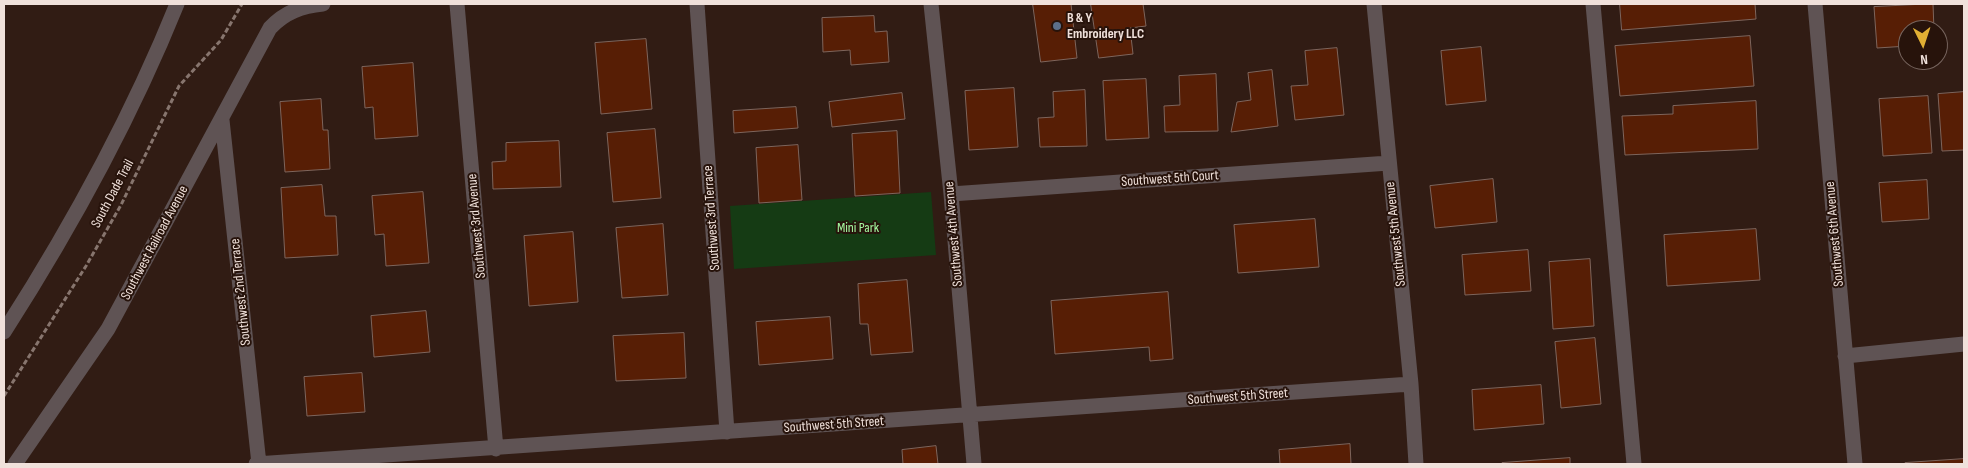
<!DOCTYPE html>
<html>
<head>
<meta charset="utf-8">
<style>
  body { margin:0 }
  #map { position:relative; width:1968px; height:468px; overflow:hidden; background:#311c14; font-family:"Sofia Sans Condensed",sans-serif }
  canvas { display:block }
  .frame { position:absolute; inset:0; border:5px solid #f0e1db; pointer-events:none }
  .north { position:absolute; left:1898px; top:20px; width:50px; height:50px; box-sizing:border-box; background:#27130b; border:1px solid #77655e; border-radius:50%; rotate:176deg; font-size:14px; font-weight:700; line-height:20px; text-align:center; color:#f0e1db }
  .north::after { content:''; display:block; margin:auto; width:18px; height:22px; background:#e1af34; clip-path:polygon(50% 0,100% 100%,50% 72%,0 100%) }
</style>
</head>
<body>
<div id="map">
<canvas width="1968" height="468"></canvas>
<div class="frame"></div>
<div class="north">N</div>
</div>
<script>
const context = document.querySelector('canvas').getContext('2d');
context.lineJoin = 'round';
function fillPath(path, color) { context.fillStyle = color; context.fill(path, 'evenodd'); }
function trace(path, color, width, dash) { context.strokeStyle = color; context.lineWidth = width; context.lineCap = dash ? 'butt' : 'round'; context.setLineDash(dash || []); context.stroke(path); }
function label(font, color, halo, rows, align = 'center') {
  context.font = font + ' "Sofia Sans Condensed",sans-serif'; context.lineWidth = 4; context.setLineDash([]); context.textBaseline = 'middle'; context.strokeStyle = halo; context.fillStyle = color; for (const [text, x, y, turn = 0] of rows) {
    context.save(); context.translate(x, y); context.rotate((+turn || 0) * Math.PI / 180); context.textAlign = isNaN(turn) ? turn : align; if (halo) context.strokeText(text, 0, 0); context.fillText(text, 0, 0); context.restore();
  }
}
fillPath(new Path2D(`
  M931,192l5,63 -202,14 -4,-63z`), '#153b14');
const building = new Path2D(`
  M1033,4h38l6,54 -36,4z
  M1091,4h52l3,22 -16,2 3,26 -34,4z
  M1620,4h135l1,15 -134,11z
  M1933,4l1,26h-26v16l-31,2 -3,-41z
  M874,16l1,16 12,-1 2,31 -38,3 -1,-15 -27,2 -1,-34z
  M1750,36l4,50 -134,10 -5,-50z
  M646,39l6,70 -51,5 -6,-71z
  M1481,47l5,54 -40,4 -5,-54z
  M1337,48l7,67 -49,5 -4,-34 17,-1 -3,-34z
  M413,63l5,73 -43,3 -2,-32 -8,1 -3,-41z
  M1272,70l6,56 -47,6 6,-30 14,-2 -3,-27z
  M1216,74l2,57 -53,1 -1,-26 16,-1 -1,-29z
  M1146,79l3,59 -43,2 -3,-59z
  M1014,88l4,59 -49,3 -4,-59z
  M1085,90l2,56 -47,1 -2,-29 16,-1 -1,-25z
  M1964,92v58l-22,1 -4,-57z
  M902,93l3,26 -73,8 -3,-25z
  M1928,96l4,57 -49,3 -4,-57z
  M321,99l2,31h5l2,39 -45,3 -5,-70z
  M1756,101l2,48 -133,6 -3,-39 51,-2v-8z
  M796,107l2,21 -64,5 -1,-22z
  M655,129l6,69 -48,4 -6,-69z
  M897,131l3,62 -45,3 -3,-62z
  M559,141l2,46 -68,2 -1,-27 14,-1v-18z
  M798,145l4,55 -43,3 -3,-55z
  M1493,179l4,43 -62,6 -5,-42z
  M1927,180l2,39 -47,3 -3,-39z
  M322,185l3,31h11l2,39 -53,3 -4,-70z
  M423,192l6,71 -43,3 -2,-32 -9,1 -3,-39z
  M1315,219l4,48 -81,6 -4,-48z
  M663,224l5,71 -46,3 -6,-70z
  M1756,229l4,51 -93,6 -3,-51z
  M573,232l5,70 -49,4 -5,-70z
  M1528,250l3,41 -66,4 -3,-40z
  M1590,259l4,67 -41,3 -4,-67z
  M907,280l6,72 -42,3 -3,-31h-8l-2,-40z
  M1168,292l5,67 -23,2 -1,-14 -94,7 -4,-53z
  M426,311l4,41 -56,5 -3,-41z
  M830,317l3,42 -74,6 -3,-43z
  M684,333l2,45 -70,3 -3,-45z
  M1595,338l6,66 -40,4 -6,-66z
  M362,373l3,39 -58,4 -3,-39z
  M1541,385l3,39 -70,6 -2,-40z
  M1350,444l1,20h-71l-1,-14z
  M936,446l2,18h-35l-1,-14z
  M1570,458v6h-68v-1z
  M1964,459v5h-59v-1z`);
fillPath(building, '#571e05');
trace(building, '#7e655c', 1);
trace(new Path2D(`
  M4,396l82,-130 35,-61 58,-119 42,-46 21,-36`), '#87756e', 3, [5, 2.5]);
trace(new Path2D(`
  M457,4l39,445
  M697,4l30,428
  M931,4l20,190 23,270
  M1374,4l37,380 5,80
  M1593,4l41,460
  M1815,4l40,460
  M222,120l37,344
  M951,194l438,-31
  M4,332c66,-103 127,-214 173,-328
  M1845,356l119,-12
  M15,464l93,-135 162,-301c15,-16 32,-22 53,-24
  M256,464l1155,-80`), '#5f5354', 15);
for (const [x, y, r, color] of [
  [1057,26,5,"#5c6f8a"]
]) { const dot = new Path2D(); dot.arc(x, y, r, 0, 2 * Math.PI); context.fillStyle = color; context.fill(dot); trace(dot, '#27130b', 2); }
label('bold 14px', '#f0e1db', '#27130b', [
  ["B & Y",1067,18],
  ["Embroidery LLC",1067,34]
], 'left');
label('14px', '#f0e1db', '#27130b', [
  ["Southwest 5th Court",1170,179,-4],
  ["South Dade Trail",113,194,-62],
  ["Southwest 3rd Terrace",712,218,-94],
  ["Southwest 3rd Avenue",477,226,-95],
  ["Southwest 4th Avenue",954,234,-95],
  ["Southwest 5th Avenue",1396,234,-96],
  ["Southwest 6th Avenue",1835,234,-95],
  ["Southwest Railroad Avenue",155,243,-62],
  ["Southwest 2nd Terrace",241,292,-96],
  ["Southwest 5th Street",1238,397,-4],
  ["Southwest 5th Street",834,425,-4]
]);
label('14px', '#a5f9a1', '#27130b', [
  ["Mini Park",858,228]
]);
</script>
</body>
</html>
